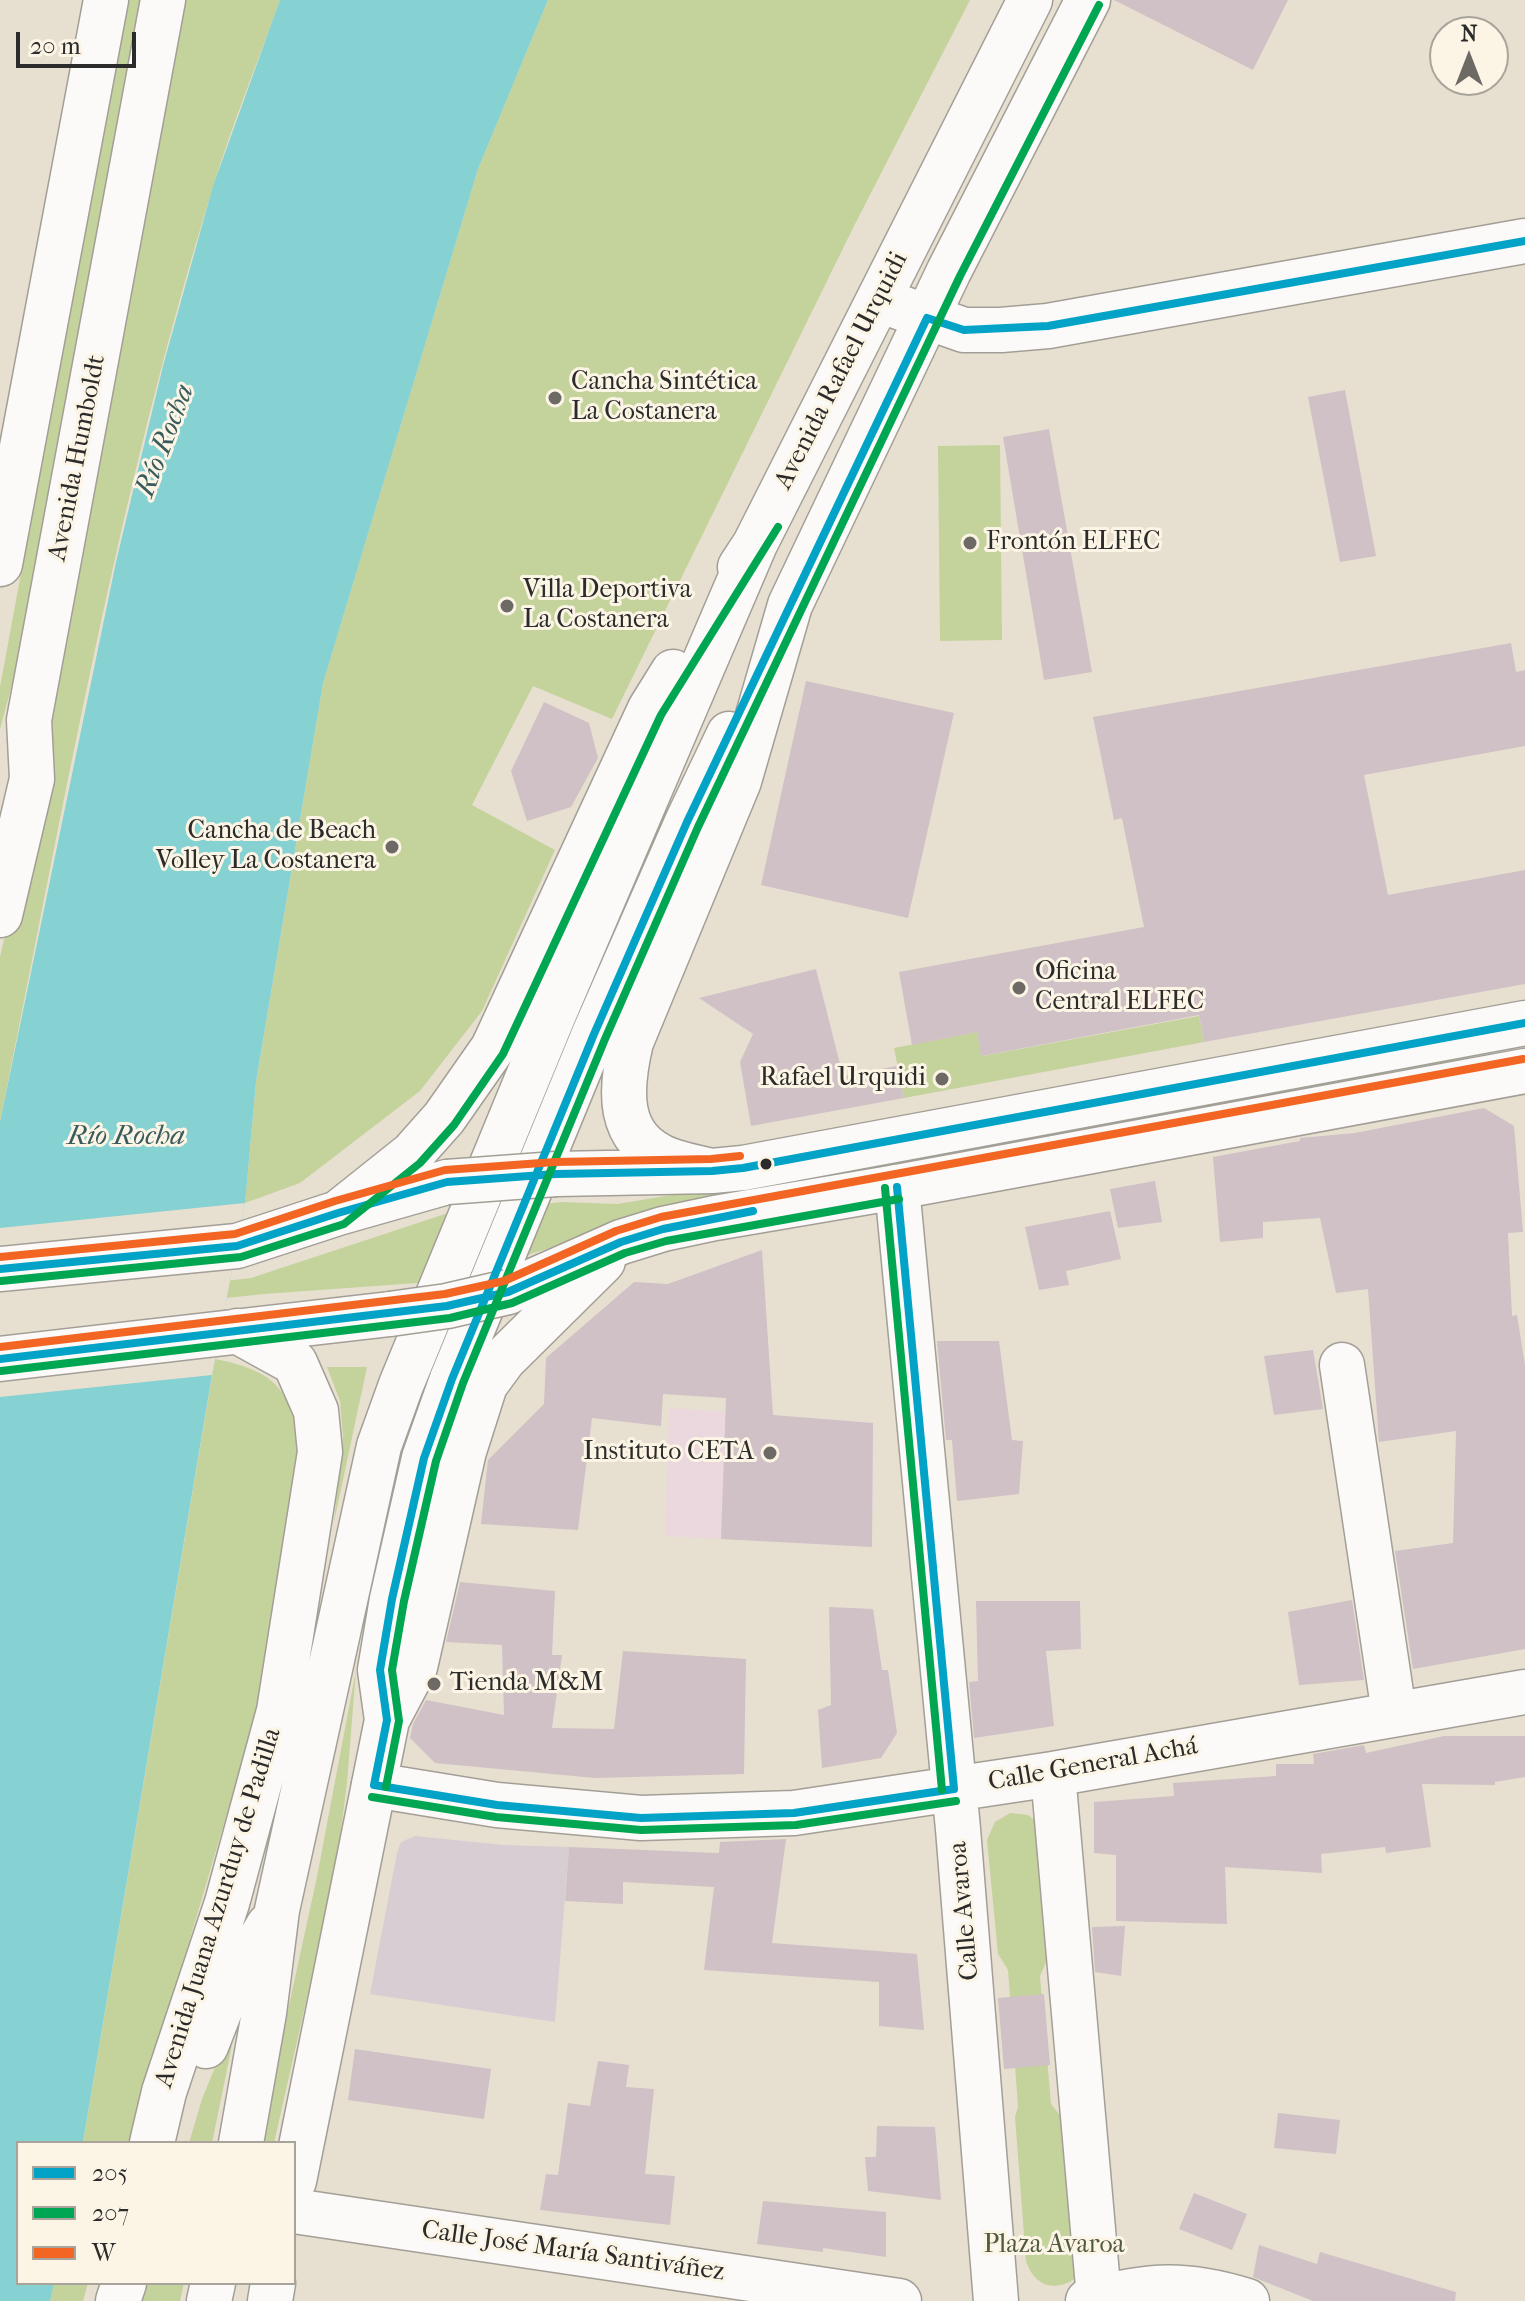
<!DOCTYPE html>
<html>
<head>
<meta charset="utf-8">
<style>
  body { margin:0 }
  #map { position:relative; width:1525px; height:2301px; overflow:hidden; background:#e7e0d1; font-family:"IM FELL French Canon",serif }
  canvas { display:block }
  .legend { position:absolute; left:16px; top:2141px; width:280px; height:144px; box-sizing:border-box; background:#fcf5e5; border:2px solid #a8a49b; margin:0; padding:10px 14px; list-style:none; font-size:24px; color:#2b2b2b }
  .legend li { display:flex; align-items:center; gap:16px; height:40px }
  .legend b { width:40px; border:2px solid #a8a49b }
  .north { position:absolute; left:1429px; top:16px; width:80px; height:80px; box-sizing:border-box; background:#fcf5e5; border:2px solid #a8a49b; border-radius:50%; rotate:0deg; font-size:22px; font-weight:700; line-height:32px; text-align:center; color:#2b2b2b }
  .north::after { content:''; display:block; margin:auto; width:28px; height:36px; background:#6d6a65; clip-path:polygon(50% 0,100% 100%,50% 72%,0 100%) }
  .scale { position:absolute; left:16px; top:32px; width:120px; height:36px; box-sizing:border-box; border:4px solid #2b2b2b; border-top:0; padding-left:10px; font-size:24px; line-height:28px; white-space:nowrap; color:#2b2b2b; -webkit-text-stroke:6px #fcf5e5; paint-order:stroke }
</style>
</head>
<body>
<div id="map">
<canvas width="1525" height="2301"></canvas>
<ul class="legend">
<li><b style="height:10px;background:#02a3c6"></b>205</li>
<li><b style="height:10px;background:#00a651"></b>207</li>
<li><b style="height:10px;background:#f26522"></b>W</li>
</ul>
<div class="north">N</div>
<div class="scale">20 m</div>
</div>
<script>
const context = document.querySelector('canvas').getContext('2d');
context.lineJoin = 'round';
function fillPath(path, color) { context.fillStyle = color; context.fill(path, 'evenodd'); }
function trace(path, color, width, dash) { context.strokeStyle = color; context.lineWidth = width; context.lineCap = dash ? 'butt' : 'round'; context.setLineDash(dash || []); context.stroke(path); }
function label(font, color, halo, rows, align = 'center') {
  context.font = font + ' "IM FELL French Canon",serif'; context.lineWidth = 6; context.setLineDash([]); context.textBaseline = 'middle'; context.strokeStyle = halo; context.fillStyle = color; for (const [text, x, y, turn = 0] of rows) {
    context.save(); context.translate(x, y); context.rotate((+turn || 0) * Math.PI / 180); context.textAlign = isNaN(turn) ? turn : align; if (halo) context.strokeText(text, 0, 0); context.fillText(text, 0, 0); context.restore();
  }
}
fillPath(new Path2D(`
  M669,1408l204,15 -1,124 -207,-11z`), '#ebd7de');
fillPath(new Path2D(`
  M415,1836l89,9 65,2 -14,175 -185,-28 27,-141 4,-11z`), '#d8cdd3');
fillPath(new Path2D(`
  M127,0h15l-116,633 -26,96v-42z
  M184,0h96c-22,62 -48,124 -67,187 -95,305 -150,623 -213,935v-165l34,-145z
  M548,0h422l-116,226 -242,493 -79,-33 -61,119 83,45 -73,161 -62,80 -120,92 -55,20 11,-120 67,-400 155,-514z
  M1000,445l2,195 -62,1 -2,-195z
  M1199,1016l5,26 -300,56 -10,-50 83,-16 5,24z
  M1467,1052l2,12 -868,167 -122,40 -48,11 -167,12 -264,28v-15l251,-29 197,-65 114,-11 55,2 213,-35z
  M215,1359c68,13 79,37 85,103l-45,256 -125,425h-47z
  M327,1367h40l-33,155 9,-85 -3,-36z
  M356,1670l-9,113 -11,86 -62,274h-15l58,-266z
  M1010,1813l18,2 8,6 17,125 -13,30 11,128 22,28 3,146c-21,15 -42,8 -50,-17l-11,-144 3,-10 -10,-137 -10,-16 -11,-114 8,-18z
  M240,2006l-28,137h-23l13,-44z
  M54,2283h34l-5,18h-33z
  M147,2283h37l-4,18h-38z`), '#c4d29b');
fillPath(new Path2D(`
  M280,0h268l-70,169 -155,514 -67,399 -11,121 -33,172 -128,761 -1,7h-65v140h36l-4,18h-50v-1179l116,-560 47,-196 50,-180z`), '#86d1d1');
fillPath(new Path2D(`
  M245,1203l-33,172 -212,22v-169z`), '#e7e0d1');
fillPath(new Path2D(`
  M1114,0h174l-35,70z
  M1345,390l31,166 -36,6 -32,-165z
  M1049,429l43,243 -48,8 -41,-243z
  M1511,643l5,29 9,-2v76l-161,29 24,120 137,-25v114l-321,58 -5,-27 -218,41 -4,-24 -65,13 -13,-73 245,-45 -22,-109 -8,2 -21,-103z
  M806,681l148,32 -46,205 -147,-33z
  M544,702l45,21 9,35 -27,49 -44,14 -16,-50z
  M816,969l27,107 54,-10 7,32 -153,28 -11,-64 13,-28 -54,-36z
  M1484,1108l30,18 9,106 -15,1 4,83 5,-1 8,50v284l-112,20 -18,-118 58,-8 3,-112 -77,11 -11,-153 -32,4 -16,-75 -57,4v16l-43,4 -7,-85 87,-16v-3l55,-5z
  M1155,1181l7,41 -44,6 -8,-39z
  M1110,1211l11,48 -55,12 3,14 -30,5 -14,-63z
  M762,1250l11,165 100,8 -1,124 -151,-8 5,-141 -63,-4 -2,32 -69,-8 -14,112 -97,-6 7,-64 56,-56 2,-46 88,-76 34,2z
  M937,1341h62l13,99 11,1 -4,53 -62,7 -5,-61h-6z
  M1313,1350l10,59 -49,6 -10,-59z
  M460,1582l95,9 -3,64h10l-10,73 62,1 9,-78 123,8 -2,115 -149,4 -160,-15 -25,-25 3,-14 13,-24 78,15 -2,-70 -56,-3z
  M1352,1600l12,80 -65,5 -11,-73z
  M976,1601h104l1,48 -35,2 8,75 -80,12 -5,-56 9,-1z
  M829,1607l44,2 9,61h6l9,63 -16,25 -59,10 -4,-58 13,-5z
  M1444,1736h81v41l-30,5v3l-73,-1 9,63 -45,6 -1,-6 -64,7 1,19 -97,-6 2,57 -111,-3v-66l-22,-2v-51l80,-6 -1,-13 103,-7v-12h38l-1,-10 51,-9 2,8z
  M786,1839l-14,104 145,11 7,76 -45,-4v-44l-175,-12 10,-83 -91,-5v22l-58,-3 4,-54 150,6 1,-11z
  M1125,1926l-4,50 -26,-4 -3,-45z
  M1044,1994l6,71 -46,4 -6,-71z
  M355,2049l136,20 -7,50 -136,-19z
  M598,2061l31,4 -3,22 28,2 -9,85 30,2 -5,49 -130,-15 6,-36 12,1 10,-72 22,3z
  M1278,2113l62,7 -4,34 -62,-6z
  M877,2126l58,1 6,73 -73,-9 -3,-34h11z
  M1194,2193l53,21 -15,36 -53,-21z
  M763,2201l123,11v45l-63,-9v4l-66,-8z
  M1259,2245l58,19 3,-12 136,40 -1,9h-142l-60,-24z`), '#cfc1c5');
const minor = new Path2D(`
  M879,300l85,30h37l47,-4 477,-85
  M897,1187l61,642 38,472
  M1342,1365l52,348
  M1053,1774l46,524
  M374,1785l123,20 144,13 153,-5 259,-39 472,-82
  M294,2211l605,90
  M1088,2301c60,-17 99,-19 159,0`);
const major = new Path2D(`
  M0,564l106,-564
  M740,567l15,-23 275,-544
  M0,915l32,-136 -3,-59 134,-720
  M712,1171c-14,-3 -29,-6 -43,-11 -54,-21 -49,-71 -38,-118l108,-261 51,-176 159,-334 139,-271
  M556,1174l156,-3 31,-3 782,-145
  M338,1213l74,-59 32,-36 49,-70 157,-339 23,-37
  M0,1269l237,-23 101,-33 109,-31
  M508,1292l113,-50 42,-13 52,-11 182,-31 628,-116
  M0,1359l390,-45
  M387,1720l-7,-50 12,-71 32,-141 28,-79 142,-345 93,-212 42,-88
  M206,2046l16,-41 46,-79
  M152,2143l12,-51 63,-189 52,-192 41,-259 -4,-41 -21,-48 -58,-32
  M241,2143l23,-130 13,-103 102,-464 22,-61 152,-369 202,-472
  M294,2181l93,-461 28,-53 49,-216 21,-66 19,-26 99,-98
  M118,2301l6,-18
  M209,2301l4,-18
  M270,2301l3,-18`);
trace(minor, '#a39f97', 47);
trace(major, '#a39f97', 47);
trace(minor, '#fbfaf8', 44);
trace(major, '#fbfaf8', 44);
const majorBridge = new Path2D(`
  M447,1182l109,-8
  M390,1314l57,-8 61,-14`);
trace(majorBridge, '#a39f97', 47, []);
trace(majorBridge, '#fbfaf8', 44);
trace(new Path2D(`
  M927,318l37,12 84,-4 477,-85
  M897,1187l57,602
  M0,1269l237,-23 101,-33 109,-31 109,-8 156,-3 31,-3 782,-145
  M0,1359l447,-53 61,-14 113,-50 42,-13 90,-18
  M374,1785l13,-65 -7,-50 12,-71 32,-141 28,-79 142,-345 93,-212 240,-504
  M374,1785l123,20 144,13 153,-5 160,-24`), '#02a3c6', 8);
trace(new Path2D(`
  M885,1188l57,602
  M1,1281l240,-24 103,-33 76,-61 34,-38 49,-71 158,-339 117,-188
  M1,1371l449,-53 62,-15 113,-50 41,-12 233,-42
  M386,1787l13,-66 -7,-51 12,-69 32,-140 27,-78 142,-344 93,-212 262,-551 139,-271
  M372,1797l124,20 145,13 155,-5 160,-24`), '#00a651', 8);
trace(new Path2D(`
  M0,1257l235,-23 100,-33 110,-31 110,-8 156,-3 29,-3
  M0,1347l445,-53 59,-13 112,-50 45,-14 862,-158`), '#f26522', 8);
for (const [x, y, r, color] of [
  [555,398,8,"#6d6a65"],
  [970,543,8,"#6d6a65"],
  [507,606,8,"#6d6a65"],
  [392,847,8,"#6d6a65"],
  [1019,988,8,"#6d6a65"],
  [942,1079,8,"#6d6a65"],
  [766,1164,7,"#2b2b2b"],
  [770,1453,8,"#6d6a65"],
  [434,1684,8,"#6d6a65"]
]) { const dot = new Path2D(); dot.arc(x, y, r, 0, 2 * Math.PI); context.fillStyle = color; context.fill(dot); trace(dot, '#fcf5e5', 3); }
label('26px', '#2b2b2b', '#fcf5e5', [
  ["Avenida Rafael Urquidi",842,371,-63],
  ["Avenida Humboldt",78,458,-79],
  ["Calle General Achá",1093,1765,-10],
  ["Avenida Juana Azurduy de Padilla",219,1908,-73],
  ["Calle Avaroa",965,1911,-95],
  ["Calle José María Santiváñez",573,2252,8]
]);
label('26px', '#2b2b2b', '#fcf5e5', [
  ["Cancha Sintética",571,383],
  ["La Costanera",571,413],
  ["Frontón ELFEC",986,543],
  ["Villa Deportiva",523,591],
  ["La Costanera",523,621],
  ["Cancha de Beach",376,832,"right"],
  ["Volley La Costanera",376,862,"right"],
  ["Oficina",1035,973],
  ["Central ELFEC",1035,1003],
  ["Rafael Urquidi",926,1079,"right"],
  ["Instituto CETA",754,1453,"right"],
  ["Tienda M&M",450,1684]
], 'left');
label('26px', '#505a3f', '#fcf5e5', [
  ["Plaza Avaroa",1054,2246]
]);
label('italic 28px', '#3a5b5d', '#fcf5e5', [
  ["Río Rocha",166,441,-69],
  ["Río Rocha",126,1137]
]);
</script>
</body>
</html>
